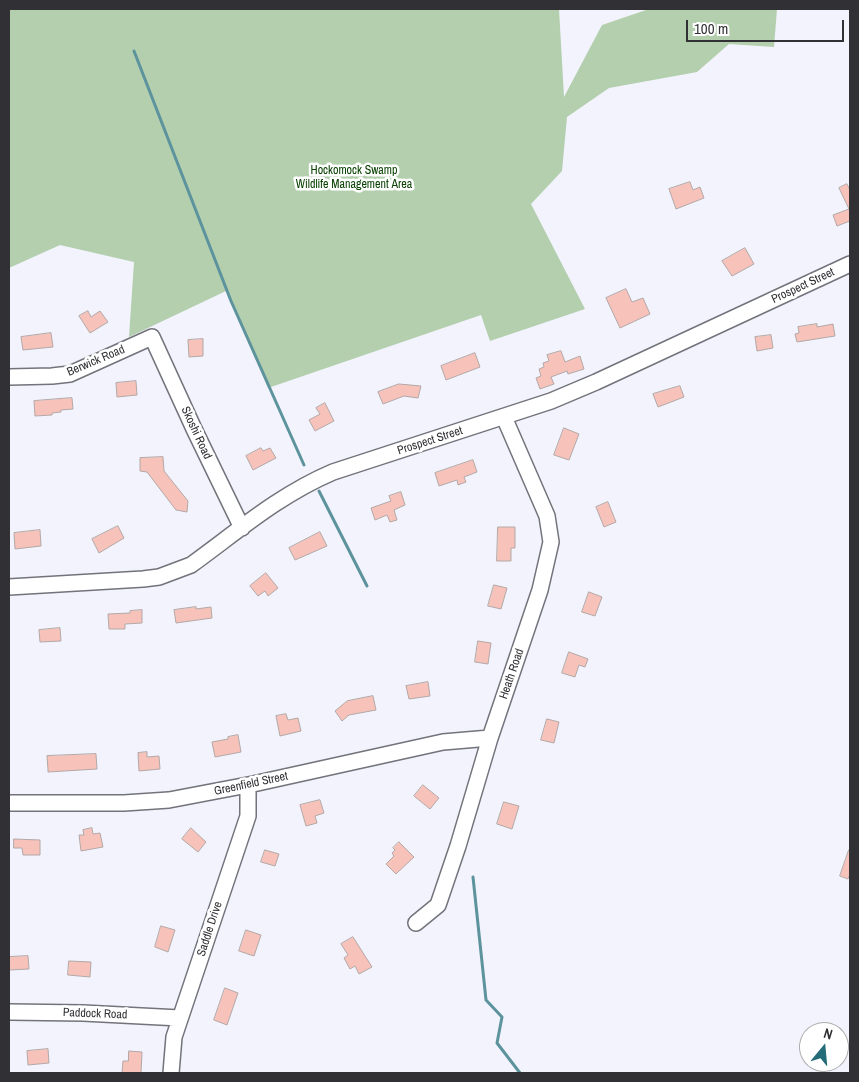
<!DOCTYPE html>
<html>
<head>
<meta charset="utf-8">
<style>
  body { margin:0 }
  #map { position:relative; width:859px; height:1082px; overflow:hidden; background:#f2f3fc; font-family:"Archivo Narrow",sans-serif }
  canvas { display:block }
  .frame { position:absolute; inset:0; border:10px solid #313135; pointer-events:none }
  .north { position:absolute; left:799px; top:1022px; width:50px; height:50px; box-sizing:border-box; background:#fff; border:1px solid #adadae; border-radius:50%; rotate:17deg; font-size:14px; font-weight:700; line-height:20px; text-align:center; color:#313135 }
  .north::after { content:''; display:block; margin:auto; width:18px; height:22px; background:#246d78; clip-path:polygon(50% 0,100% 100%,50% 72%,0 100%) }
  .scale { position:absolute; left:686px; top:20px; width:158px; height:22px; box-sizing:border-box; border:2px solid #313135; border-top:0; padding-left:6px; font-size:15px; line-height:18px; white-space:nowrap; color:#313135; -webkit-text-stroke:4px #fff; paint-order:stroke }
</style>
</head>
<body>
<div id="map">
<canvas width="859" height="1082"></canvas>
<div class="frame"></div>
<div class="north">N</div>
<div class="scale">100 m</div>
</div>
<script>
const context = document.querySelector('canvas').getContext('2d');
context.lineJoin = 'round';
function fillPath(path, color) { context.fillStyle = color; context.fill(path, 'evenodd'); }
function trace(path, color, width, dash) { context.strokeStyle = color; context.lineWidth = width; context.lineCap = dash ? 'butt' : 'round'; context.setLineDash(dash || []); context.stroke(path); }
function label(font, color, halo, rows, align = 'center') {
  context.font = font + ' "Archivo Narrow",sans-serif'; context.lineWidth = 5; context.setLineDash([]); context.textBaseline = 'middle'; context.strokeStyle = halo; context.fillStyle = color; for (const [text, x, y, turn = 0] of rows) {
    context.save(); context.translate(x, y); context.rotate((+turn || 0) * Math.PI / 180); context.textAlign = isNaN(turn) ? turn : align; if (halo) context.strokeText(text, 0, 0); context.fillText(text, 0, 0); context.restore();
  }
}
fillPath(new Path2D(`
  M9,9h550l5,88 38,-72 47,-16h128l-3,38 -45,-3 -32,28 -88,16 -42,29 -5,54 -31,33 54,105 -95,32 -9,-26 -213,73 -42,-97 -97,46 5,-75 -74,-17 -51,23z`), '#b3cfae');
trace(new Path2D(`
  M134,51l97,250 73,164
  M319,491l48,95
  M473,877l13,123 16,17 -5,26 23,30`), '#5d939d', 3);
const building = new Path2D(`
  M690,182l3,8 7,-3 4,11 -28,11 -7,-20z
  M847,184l3,6v31l-13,5 -4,-11 16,-6 -10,-21z
  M745,248l9,16 -22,12 -10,-15z
  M626,289l6,13 11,-4 7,16 -30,14 -14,-30z
  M88,311l3,6 9,-6 8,11 -18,11 -11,-17z
  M817,324v3l16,-3 2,12 -38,6 -2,-8 4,-1 -1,-6z
  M51,333l2,14 -30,3 -2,-13z
  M771,335l2,13 -16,3 -2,-14z
  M203,339v17l-14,1 -1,-17z
  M561,351l4,11 15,-6 4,13 -16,5 -1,-3 -16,6 3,7 -14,5 -4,-11 5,-2 -2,-7 5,-2 -1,-4 6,-2 -2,-6z
  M475,353l5,14 -34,13 -5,-14z
  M136,381l1,14 -20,2 -1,-14z
  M399,384l22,2 -3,12 -14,-2 -21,8 -5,-12z
  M680,386l4,11 -26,10 -5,-13z
  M72,398l1,11 -12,1v2l-9,1v2l-17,1 -1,-15z
  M325,403l9,18 -19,10 -6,-11 11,-6 -4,-6z
  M564,428l15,6 -10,26 -15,-5z
  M261,448l2,3 7,-3 6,10 -23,12 -7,-14z
  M163,457l1,14 24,30 -1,11 -11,-2 -29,-38 -7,-1v-13z
  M473,460l4,12 -13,5 2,5 -8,3 -1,-5 -18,6 -4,-13z
  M401,492l4,13 -11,5 3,10 -7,2 -3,-7 -12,5 -4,-12 20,-7 -2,-5z
  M608,502l8,20 -12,5 -8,-20z
  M118,526l6,12 -25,15 -7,-14z
  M498,527h17v21h-4v13h-14z
  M40,530l1,16 -26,3 -1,-16z
  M320,532l7,14 -32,14 -6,-12z
  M266,573l12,15 -10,8 -3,-5 -7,5 -8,-10z
  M494,585l13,3 -6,21 -13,-3z
  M589,592l13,5 -7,19 -13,-4z
  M196,607v2l15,-2 1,11 -36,5 -2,-13z
  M142,610v13l-17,1v5h-16l-1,-15 22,-1v-2z
  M60,628l1,13 -21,1 -1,-12z
  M478,641l13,2 -3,21 -13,-2z
  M569,652l19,7 -3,8 -6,-2 -4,12 -13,-4z
  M428,682l2,14 -21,3 -3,-13z
  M373,696l3,14 -27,5 -7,6 -7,-10 12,-10z
  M286,714l2,6 10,-2 3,13 -21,5 -4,-20z
  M547,719l12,3 -5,21 -13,-3z
  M238,735l3,17 -26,5 -3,-15 16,-3v-2z
  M147,752v5l12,-1 1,13 -21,2 -1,-18z
  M96,754l1,15 -49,3v-2l-1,-14z
  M423,785l16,13 -9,11 -16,-13z
  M320,800l4,13 -9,3 2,7 -11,3 -6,-21z
  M504,802l15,4 -7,23 -15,-5z
  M92,828l1,6 7,-1 3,14 -22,4 -2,-16h5l-1,-5z
  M191,828l15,14 -8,10 -16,-13z
  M14,839l26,1v15h-17l-1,-7h-8z
  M399,842l15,15 -18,17 -10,-10 8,-8 -2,-3 3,-3 -2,-2z
  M265,850l14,4 -4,12 -14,-4z
  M849,850h1v24l-2,5 -8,-3z
  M161,926l14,4 -7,22 -13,-5z
  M246,930l15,5 -7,21 -15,-5z
  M353,937l19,30 -13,7 -4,-8 -5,3 -6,-11 4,-3 -7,-11z
  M28,956l1,13 -20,1v-13z
  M69,961l22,1 -1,15 -22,-2z
  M225,988l13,5 -11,32 -13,-5z
  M48,1049l1,14 -21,2 -1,-14z
  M129,1051l13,1 -1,21h-19l1,-12h5z`);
fillPath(building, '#f7c2ba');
trace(building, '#b2a8a7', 1);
const minor = new Path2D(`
  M9,377l43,-1 18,-2 82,-37 42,92 48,99
  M9,587l134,-8 16,-2 32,-12c47,-34 88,-70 142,-93l218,-71 45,-19 254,-118
  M9,803h115l45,-3 84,-16 190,-42 47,-4
  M416,923l22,-18 20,-59 32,-108 50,-148 11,-48 -4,-26 -43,-99
  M9,1012l74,1 97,5
  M171,1073l3,-36 74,-221v-31`);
trace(minor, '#72737b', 18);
trace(minor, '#fff', 15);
label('12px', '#084101', '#fff', [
  ["Hockomock Swamp",354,171],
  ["Wildlife Management Area",354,185]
]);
label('12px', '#313135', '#fff', [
  ["Prospect Street",803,286,-25],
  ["Berwick Road",96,361,-23],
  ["Skoshi Road",196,433,65],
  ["Prospect Street",430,441,-18],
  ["Heath Road",512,674,-71],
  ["Greenfield Street",251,784,-12],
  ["Saddle Drive",210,929,-72],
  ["Paddock Road",95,1014,2]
]);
</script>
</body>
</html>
